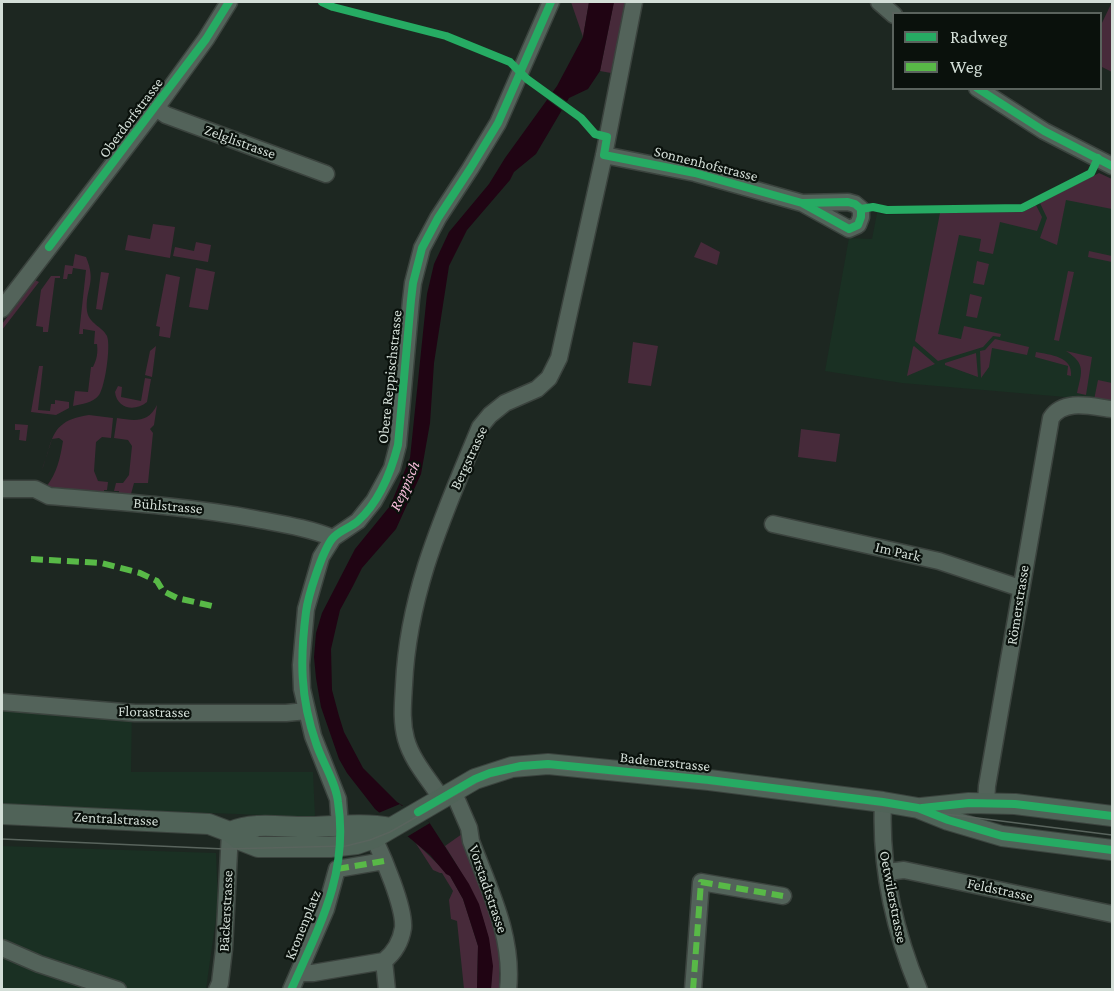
<!DOCTYPE html>
<html>
<head>
<meta charset="utf-8">
<style>
  body { margin:0 }
  #map { position:relative; width:1114px; height:991px; overflow:hidden; background:#1d2721; font-family:"Crimson Pro",serif }
  canvas { display:block }
  .frame { position:absolute; inset:0; border:3px solid #d3ded7; pointer-events:none }
  .legend { position:absolute; left:892px; top:12px; width:210px; height:78px; box-sizing:border-box; background:#0a110c; border:2px solid #5a635d; margin:0; padding:8px 10px; list-style:none; font-size:18px; color:#d3ded7 }
  .legend li { display:flex; align-items:center; gap:12px; height:30px }
  .legend b { width:30px; border:2px solid #5a635d }
</style>
</head>
<body>
<div id="map">
<canvas width="1114" height="991"></canvas>
<div class="frame"></div>
<ul class="legend">
<li><b style="height:8px;background:#26ab63"></b>Radweg</li>
<li><b style="height:8px;background:#58b947"></b>Weg</li>
</ul>
</div>
<script>
const context = document.querySelector('canvas').getContext('2d');
context.lineJoin = 'round';
function fillPath(path, color) { context.fillStyle = color; context.fill(path, 'evenodd'); }
function trace(path, color, width, dash) { context.strokeStyle = color; context.lineWidth = width; context.lineCap = dash ? 'butt' : 'round'; context.setLineDash(dash || []); context.stroke(path); }
function label(font, color, halo, rows, align = 'center') {
  context.font = font + ' "Crimson Pro",serif'; context.lineWidth = 4.5; context.setLineDash([]); context.textBaseline = 'middle'; context.strokeStyle = halo; context.fillStyle = color; for (const [text, x, y, turn = 0] of rows) {
    context.save(); context.translate(x, y); context.rotate((+turn || 0) * Math.PI / 180); context.textAlign = isNaN(turn) ? turn : align; if (halo) context.strokeText(text, 0, 0); context.fillText(text, 0, 0); context.restore();
  }
}
fillPath(new Path2D(`
  M1099,173l13,6v222l-210,-18 -77,-12 24,-133 23,1 5,-26 7,2 139,-3z
  M2,696l130,10 -1,66h182l2,45 -313,-12z
  M2,846l214,7 2,51 -12,85 -204,1z`), '#1a3023');
fillPath(new Path2D(`
  M571,2h18l-6,35z
  M614,2h13l-16,71 -11,-2z
  M1112,2v70l-12,-6 1,-41z
  M1099,173l13,6v30l-46,-9 -9,45 -17,-7 7,-20 -7,-15z
  M1036,205l6,12 -5,14 -37,-9 -7,32 -14,-3 2,-12 -22,-4 -21,99 23,5 3,-13 37,8 -1,3 -7,-1 -10,11 -45,14 -23,-20 25,-128 83,-1z
  M153,224l22,3 -5,31 -45,-8 3,-15 22,4z
  M196,242l15,3 -3,17 -35,-6 2,-9 19,4z
  M701,242l19,10 -3,13 -23,-8z
  M1089,251l23,5v6l-24,-5z
  M75,254l11,3c11,26 -1,31 1,54 2,13 15,15 20,25 4,10 -2,51 -8,59 -6,8 -17,9 -26,11l2,-15 13,1 3,-25h2c4,-8 5,-14 4,-23h-3l1,-13 -12,-2v5h-4l7,-64 -13,-2 -1,6h-4l-1,5h-4l2,-14 8,1z
  M977,261l12,3 -5,21 -11,-2z
  M196,268l19,4 -7,38 -19,-3z
  M1068,271l6,1 -15,69 -5,-1z
  M101,272l8,1 -7,37 -6,-1z
  M166,274l14,3 -10,61 -11,-2 1,-9 -4,-1z
  M51,276h9v2h-5l-7,54h-5v-5l-7,-1 5,-36z
  M35,280l4,2 -37,48v-6z
  M970,294l12,3 -5,21 -11,-2z
  M995,339l34,8 -2,8 -35,-7 -3,19 -8,11 -1,-27 5,-1z
  M633,342l25,4 -7,40 -23,-3z
  M156,346l-4,31 -7,-2 5,-24z
  M914,346l21,18 -28,12 6,-29z
  M1066,351l26,6 -6,38 -9,-2c5,-22 9,-29 -11,-42z
  M1036,352c14,3 37,4 35,24l-4,-1 1,-9 -33,-9z
  M976,353l2,24 -33,-12v-2z
  M39,366h4l-5,44 12,1 1,-7h4v-4l14,2v6l-13,7 -25,-3z
  M145,378l6,1 -4,23c-12,10 -30,7 -32,-10l3,-6 4,1 -1,10 20,4z
  M1098,380l14,3v18l-18,-1z
  M157,405l-3,20 -4,4 3,4 -5,50h-14l-3,11 -12,1v-4h-5l2,-8h7l6,-8 3,-29 -4,-6 -14,-2 3,-20c18,3 31,5 40,-13z
  M89,415l24,3 -2,20 -9,-1 -6,5 -2,29 4,10 10,1 -1,8h-3v4l-49,-5v-2h-9c11,-14 14,-28 17,-46l-4,-3 -7,1 -10,31c1,-5 4,-12 6,-18 6,-25 15,-33 41,-37z
  M15,424l13,1 -2,16 -7,-1 1,-10h-5z
  M801,429l39,5 -4,28 -38,-5z
  M462,834l31,91 7,29 -1,35h-8c5,-57 -16,-96 -46,-143z
  M415,842l35,34 13,23 15,47 -1,43h-13l-7,-68 -6,-2 -2,-19 4,-9 -11,-18h-2l-7,-3z`), '#472a3a');
fillPath(new Path2D(`
  M589,2h25l-14,69 -12,18 -19,9 -33,56 -22,18 -4,8 -43,50 -18,36 -15,97 -4,60 -9,51 -25,55 -34,39 -9,18 -13,24 -9,39 1,41 7,26 5,16 19,36 34,34 32,20 40,62 10,20 10,34 4,28 -2,23h-14l1,-43 -15,-47 -13,-23 -4,-2 -16,-19 -55,-46 -28,-36 -8,-14 -18,-52 -5,-29 -2,-21 2,-24 6,-20 33,-64 35,-43 20,-48 17,-164 7,-30 15,-32 40,-48 16,-26 52,-72 26,-49z`), '#200413');
fillPath(new Path2D(`
  M550,90l19,13 -5,9 -19,-14z
  M400,804l2,2 4,-2 12,8 12,11 -25,15 -29,-24z`), '#1d2721');
const minor = new Path2D(`
  M879,2l15,13
  M977,88l67,43 68,35
  M156,108l10,7 160,59
  M604,155l91,18 107,30
  M848,202l7,2 6,5v8l-3,8 -9,4 -47,-26z
  M2,309l154,-201 50,-69 23,-37
  M2,489h33l14,7c70,6 139,10 207,23 26,5 53,9 77,19
  M773,524l166,37 81,27
  M2,702l133,11h151l21,-2
  M453,791l16,37 2,13c18,48 43,96 37,149
  M441,798c-12,-19 -29,-37 -35,-59 -5,-18 -3,-36 -2,-54 4,-94 41,-173 76,-258l10,-12 15,-12 32,-14 12,-11 10,-20 45,-203 30,-153
  M883,802c-3,65 11,128 36,188
  M986,803l1,-17 64,-368c13,-20 42,-11 61,-9
  M340,826l-2,-27 -25,-63 -11,-47 -1,-24 5,-56 15,-52 12,-19 25,-17 16,-20 18,-33 6,-23 13,-145 2,-17 9,-35 16,-30 32,-49 28,-46 53,-121
  M887,872l17,-2 208,44
  M2,948l37,16 79,26
  M384,961l3,29
  M299,973h14l71,-12c10,-8 17,-20 19,-33 2,-20 -20,-71 -29,-90
  M217,990l3,-7 4,-34 6,-117
  M291,990l35,-81 11,-40 47,-8
  M693,990l8,-108 82,14`);
const major = new Path2D(`
  M921,808l48,-5 46,1 97,12
  M2,814l207,10 21,8 10,8 18,7h72l27,-3 17,-6 101,-59 37,-12 36,-3 161,16 174,22 35,6 30,12 54,16 110,14
  M230,832c25,-11 55,-4 82,-5 27,-1 53,-4 79,1`);
trace(minor, '#3b433e', 19);
trace(major, '#3b433e', 22);
trace(minor, '#53635a', 16);
trace(major, '#506358', 20);
trace(new Path2D(`
  M2,839l223,10 121,-3 24,-6 20,-8 90,-51 26,-9 37,-4 165,16 404,51`), '#59645d', 1.5);
trace(new Path2D(`
  M31,559l70,4 39,10 17,8 6,10 14,7 35,8 2,5
  M337,869l47,-8
  M693,990l8,-108 82,14`), '#58b947', 6, [12, 6]);
trace(new Path2D(`
  M322,2l11,5 113,29 64,26 17,17 54,39 14,16 12,3 -3,18 91,18 107,30
  M977,88l67,43 68,35
  M848,202l7,2 6,5v8l-3,8 -9,4 -47,-26z
  M861,209l12,-2 14,3 135,-2 69,-35 7,-15
  M49,247l157,-208 23,-37
  M922,808l47,-5 46,1 97,12
  M418,812l57,-33 15,-6 31,-7 27,-2 161,16 174,22 35,6 30,12 54,16 110,14
  M291,990c28,-63 58,-117 47,-188 -2,-20 -16,-40 -22,-59 -16,-45 -16,-85 -10,-131 2,-16 16,-60 26,-73 6,-8 18,-11 26,-18 21,-19 33,-49 40,-76l13,-145 2,-17 9,-35 16,-30 32,-49 28,-46 53,-121`), '#26ab63', 8);
label('15px', '#d3ded7', '#0a110c', [
  ["Oberdorfstrasse",131,118,-53],
  ["Zelglistrasse",240,142,20],
  ["Sonnenhofstrasse",706,164,14],
  ["Obere Reppischstrasse",390,377,-84],
  ["Bergstrasse",469,458,-65],
  ["Bühlstrasse",168,506,5],
  ["Im Park",898,552,13],
  ["Römerstrasse",1018,605,-81],
  ["Florastrasse",154,712,1],
  ["Badenerstrasse",665,762,6],
  ["Zentralstrasse",116,819,3],
  ["Vorstadtstrasse",488,889,71],
  ["Feldstrasse",1000,890,12],
  ["Oetwilerstrasse",893,897,79],
  ["Bäckerstrasse",226,911,-87],
  ["Kronenplatz",303,925,-68]
]);
label('italic 16px', '#f6bdda', '#0a110c', [
  ["Reppisch",405,486,-66]
]);
</script>
</body>
</html>
